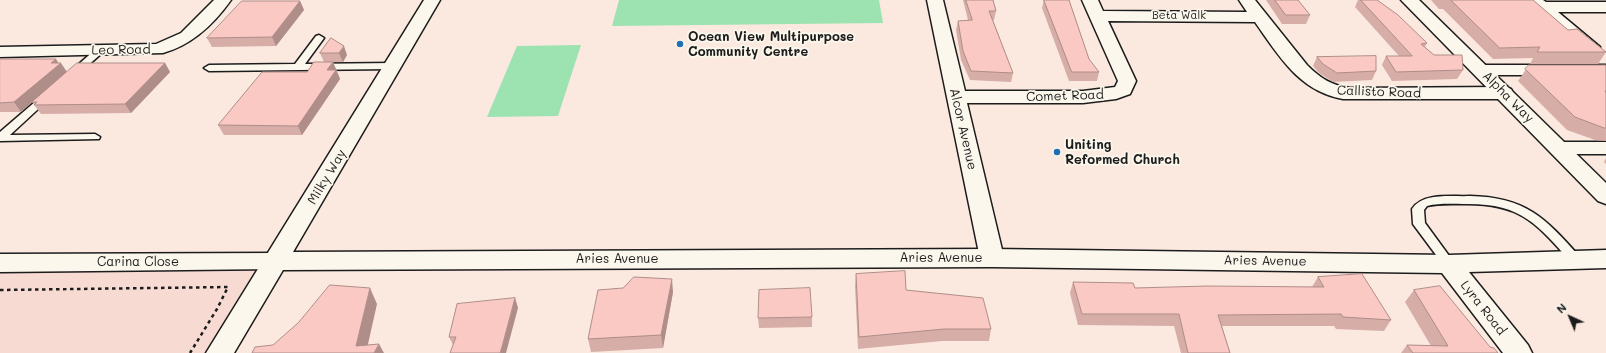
<!DOCTYPE html>
<html>
<head>
<meta charset="utf-8">
<style>
  body { margin:0 }
  #map { position:relative; width:1606px; height:353px; overflow:hidden; background:#fbe9e0; font-family:Mali,sans-serif }
  canvas { display:block }
  .north { position:absolute; left:1550px; top:297px; width:40px; height:40px; -webkit-text-stroke:3px #fbf7ec; paint-order:stroke; rotate:316deg; font-size:11px; font-weight:700; line-height:16px; text-align:center; color:#1c1c1c }
  .north::after { content:''; display:block; margin:auto; width:14px; height:18px; background:#1c1c1c; clip-path:polygon(50% 0,100% 100%,50% 72%,0 100%) }
</style>
</head>
<body>
<div id="map">
<canvas width="1606" height="353"></canvas>
<div class="north">N</div>
</div>
<script>
const context = document.querySelector('canvas').getContext('2d');
context.lineJoin = 'round';
function fillPath(path, color) { context.fillStyle = color; context.fill(path, 'evenodd'); }
function trace(path, color, width, dash) { context.strokeStyle = color; context.lineWidth = width; context.lineCap = dash ? 'butt' : 'round'; context.setLineDash(dash || []); context.stroke(path); }
function label(font, color, halo, rows, align = 'center') {
  context.font = font + ' Mali,sans-serif'; context.lineWidth = 3.5; context.setLineDash([]); context.textBaseline = 'middle'; context.strokeStyle = halo; context.fillStyle = color; for (const [text, x, y, turn = 0] of rows) {
    context.save(); context.translate(x, y); context.rotate((+turn || 0) * Math.PI / 180); context.textAlign = isNaN(turn) ? turn : align; if (halo) context.strokeText(text, 0, 0); context.fillText(text, 0, 0); context.restore();
  }
}
fillPath(new Path2D(`
  M277,261l-57,92h-220v-90z`), '#f7dbd3');
fillPath(new Path2D(`
  M619,0h260l4,23 -271,3z
  M581,45l-23,71 -71,1 30,-71z`), '#9ce3b1');
const lane = new Path2D(`
  M319,35l5,3 -19,26 88,-1 5,3 -5,3 -184,2 -5,-3 5,-3 86,-1 21,-28z
  M99,48l3,1v4l-25,22h-6l-2,-2 2,-2 25,-22z
  M46,94l5,3 -2,2 -39,36 85,-1 5,3 -1,2 -99,2v-9l43,-37z
  M1470,196c56,1 75,22 110,61l2,3 -2,3h-8c-36,-40 -51,-60 -108,-59 -12,0 -25,-1 -37,2l-3,4 1,13 30,41 -2,3h-8l-32,-43 -1,-15c11,-17 40,-12 58,-13z`);
const street = new Path2D(`
  M214,0h17c-17,24 -39,45 -68,53l-163,4v-10l156,-3 25,-11z
  M927,0h16l22,91h118l32,-4 3,-6 -36,-81h16l5,11 144,1 -8,-12h16l52,65c13,13 25,21 44,23l153,-1 7,2 2,4 -2,4 -7,2h-161c-44,-8 -64,-43 -88,-77l-147,-1 28,60 -6,13 -14,5 -33,4h-116l37,155 -4,6 -8,2 -8,-2 -4,-6z
  M1525,0h18l3,2h60v10h-48l42,35 -3,4 -6,1 -6,-1z
  M1481,65h125v10h-125l-6,-1 -3,-4 3,-4z
  M1559,142h47v12h-47l-7,-1 -3,-5 3,-5z
  M277,253l8,2 4,6 -4,6 -8,2 -277,3v-18z`);
const secondary = new Path2D(`
  M424,0h16l-147,252 699,-3 457,6 157,-5v18l-137,4 59,73 4,8h-29l-61,-80 -450,-6 -709,3 -49,83h-28z
  M1401,0h18l187,183v21l-8,-3z`);
trace(lane, '#1c1c1c', 3);
trace(street, '#1c1c1c', 3);
trace(secondary, '#1c1c1c', 3);
trace(new Path2D(`
  M0,290l228,-3 -11,22 -27,44`), '#1c1c1c', 2.5, [3.5, 3.5]);
fillPath(lane, '#fbf7ec');
fillPath(street, '#fbf7ec');
fillPath(secondary, '#fbf7ec');
fillPath(new Path2D(`
  M963,0h30l3,11 -2,9h-1l20,53 -2,9 -41,-2 -9,-20 -5,-30 2,-9 10,-1z
  M1044,0h25l20,59 10,13 -2,9h-28l-27,-73z
  M1266,0h32l12,15 -4,9h-24z
  M1358,0h19l50,43 -2,4 9,8 29,15 -6,9 -65,2 -10,-16 4,-9h13l-44,-49z
  M1431,0h102l35,30 38,22 -8,12h-68l3,-6 -40,1 -50,-50h-4z
  M300,1l4,9 -28,36 -64,1 -5,-9z
  M331,38l16,17 -4,7h-10l7,17 -38,56h-78l-6,-10 106,-63 -4,-9z
  M1317,57l59,14 -4,9 -39,2 -14,-9 -6,-7z
  M0,59h56l2,4 9,9 98,-9 5,9 -39,41 -90,1 -9,-12 -11,10h-21z
  M1529,65h77v76l-11,-1 -28,-10 -49,-49z
  M1606,158v6l-2,-2z
  M856,274l50,16 85,39 -2,12h-47l-84,8 -3,-63z
  M1318,277l73,43 -7,11 -48,-2 -2,-3h-112l8,27h-49l-7,-27 -96,-1 -8,-32 3,-11 62,6 177,-1z
  M1414,290l84,63h-97l6,-8 24,1 -26,-44z
  M673,292l-10,56 -72,4 -3,-13z
  M515,298l3,10 -65,37 -4,-8z
  M812,317v10l-53,1 -1,-10z`), '#d7ada8');
fillPath(new Path2D(`
  M300,1l4,9 -28,36 -4,-9z
  M344,46l3,9 -4,7 -4,-9z
  M56,59l3,5 2,-1 6,9 -46,40 -7,-10z
  M333,62l7,17 -38,56 -4,-9 29,-56z
  M165,63l5,9 -39,41 -6,-9z
  M672,279l1,13 -10,56 -2,-13z
  M370,288l7,16 -11,49 -10,-7z
  M515,298l3,10 -12,45h-6z
  M379,344l5,9h-10z`), '#af8d88');
const building = new Path2D(`
  M966,0h27l3,11h-7l24,62 -42,-2 -8,-20 -5,-30 14,-1z
  M1044,0h25l20,59 10,13h-27z
  M1275,0h23l12,15h-24z
  M1361,0h16l21,15 29,28 -6,1 13,11h28l1,15 -67,2 -10,-16h26z
  M1451,0h82l35,30 9,-1 29,23h-69l3,-5 -40,1z
  M242,1h58l-28,36 -65,1z
  M331,38l13,8 -5,7h-19z
  M1376,56v15l-39,2 -14,-9 -6,-7z
  M0,59h56l-5,4h10l-47,39 -14,1z
  M314,62h19l-6,8h9l-38,56 -80,-1 44,-53h45z
  M77,63h88l-40,41 -91,1 3,-3h-5z
  M1529,65h77v26h-1l1,2v35h-2l-29,-11 -50,-48z
  M905,271l1,19 77,8 8,31h-47l-85,8 -3,-63z
  M1362,274l29,46 -48,-3 -2,-3 -123,1 12,38h-42l-9,-39h-97l-9,-32 60,1 2,5 72,-2 117,1 -6,-10z
  M634,277l38,2 -11,56 -73,4 10,-49 25,-2z
  M330,285l40,3 -14,58 23,-2 -5,9h-122l3,-6 18,-2 25,-22z
  M1440,286l50,61 4,1 4,5h-85l-6,-8 41,1 -34,-56z
  M810,288l2,29 -54,1 1,-28z
  M515,298l-13,49 -2,6h-50l6,-16h-7l8,-33z`);
fillPath(building, '#fac9c3');
trace(building, '#af8d88', 1);
for (const [x, y, r, color] of [
  [680,44,4,"#1f6fb2"],
  [1057,152,4,"#1f6fb2"]
]) { const dot = new Path2D(); dot.arc(x, y, r, 0, 2 * Math.PI); context.fillStyle = color; context.fill(dot); trace(dot, '#fbf7ec', 1.5); }
label('11px', '#1c1c1c', '#fbf7ec', [
  ["Beta Walk",1179,16]
]);
label('bold 13px', '#1c1c1c', '#fbf7ec', [
  ["Ocean View Multipurpose",688,37],
  ["Community Centre",688,52],
  ["Uniting",1065,145],
  ["Reformed Church",1065,160]
], 'left');
label('13px', '#1c1c1c', '#fbf7ec', [
  ["Leo Road",121,50,-1],
  ["Callisto Road",1379,92,2],
  ["Comet Road",1065,96,-2],
  ["Alpha Way",1508,97,45],
  ["Alcor Avenue",963,129,77],
  ["Milky Way",327,177,-59],
  ["Aries Avenue",941,258],
  ["Aries Avenue",617,259],
  ["Aries Avenue",1265,261,1],
  ["Carina Close",138,262],
  ["Lyra Road",1483,308,52]
]);
</script>
</body>
</html>
